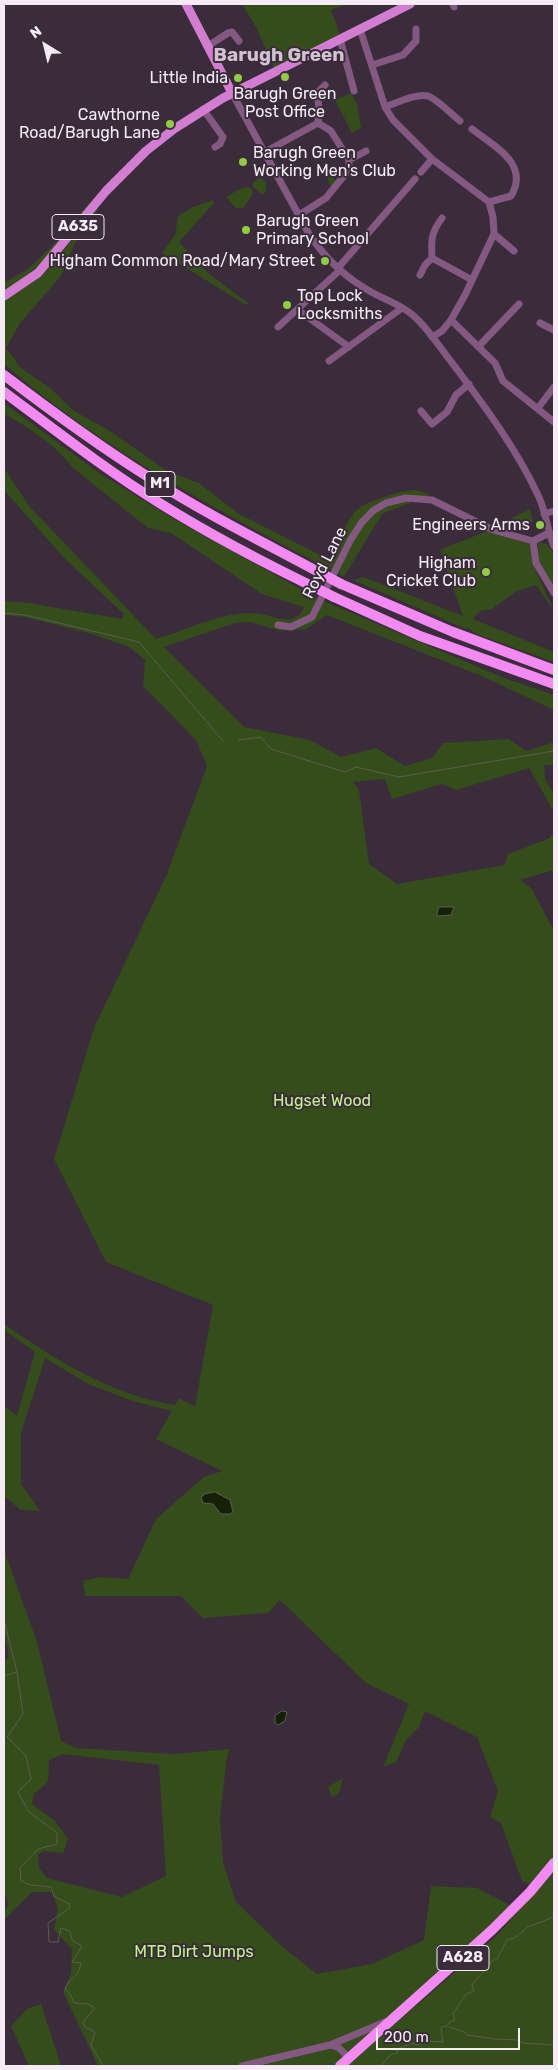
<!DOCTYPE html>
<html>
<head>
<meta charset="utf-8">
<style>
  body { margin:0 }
  #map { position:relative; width:558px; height:2070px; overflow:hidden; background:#3a2c3a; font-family:Rubik,sans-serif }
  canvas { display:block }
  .frame { position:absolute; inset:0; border:5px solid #f5ebf4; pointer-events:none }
  .north { position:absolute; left:20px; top:20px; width:50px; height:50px; -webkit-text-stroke:4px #3a2c3a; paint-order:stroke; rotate:324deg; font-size:14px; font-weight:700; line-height:20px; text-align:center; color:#f5ebf4 }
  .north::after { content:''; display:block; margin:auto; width:18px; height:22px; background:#f5ebf4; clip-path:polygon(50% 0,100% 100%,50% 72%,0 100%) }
  .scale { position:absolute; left:376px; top:2028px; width:144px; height:22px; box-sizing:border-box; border:2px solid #f5ebf4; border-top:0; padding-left:6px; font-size:15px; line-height:18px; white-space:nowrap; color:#f5ebf4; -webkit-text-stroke:4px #3a2c3a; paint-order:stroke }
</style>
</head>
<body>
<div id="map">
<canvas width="558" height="2070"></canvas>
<div class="frame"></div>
<div class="north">N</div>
<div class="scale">200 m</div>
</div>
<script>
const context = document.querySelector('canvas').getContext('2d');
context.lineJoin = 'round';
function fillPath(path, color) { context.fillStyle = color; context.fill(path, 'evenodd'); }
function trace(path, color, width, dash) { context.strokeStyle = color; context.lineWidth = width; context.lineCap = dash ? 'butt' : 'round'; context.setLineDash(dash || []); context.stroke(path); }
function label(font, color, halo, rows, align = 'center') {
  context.font = font + ' Rubik,sans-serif'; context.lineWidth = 4; context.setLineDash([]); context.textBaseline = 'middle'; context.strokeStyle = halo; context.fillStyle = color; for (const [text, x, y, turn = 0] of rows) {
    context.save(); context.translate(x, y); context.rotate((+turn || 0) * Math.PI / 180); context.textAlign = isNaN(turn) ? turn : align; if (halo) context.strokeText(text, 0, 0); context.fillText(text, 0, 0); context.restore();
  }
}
fillPath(new Path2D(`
  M242,4h104l-15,6 9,24 -66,34 -18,-41z
  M351,93l6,11 4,24 -9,5 -17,-33z
  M325,166l11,16 -5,5 -7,-15z
  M259,178l4,1c4,5 5,9 1,15h-2l-9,-7v-4z
  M249,187l4,5 -2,5 -8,11h-7l-10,-11 16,-9z
  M213,200v4l-34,38 29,31 40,30 -2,2 -84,-52 13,-18 3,-19 15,-9z
  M91,201v3c-27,37 -48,63 -87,87v-8l24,-14 24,-23z
  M96,208l2,1 -24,36 -13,31 -41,47 -14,25 9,11 3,7 32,22 24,23 36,20 57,40 32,12 40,31 91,46c8,-15 13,-32 23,-46 10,-13 46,-23 62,-24 5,0 10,3 15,5l-48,19 -38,63c-118,-62 -239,-125 -340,-213v-65l31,-18 34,-37z
  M4,403l98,72 77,47 140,77 185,79 50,17v15l-70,-33 -157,-62 -21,14 -25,2 -31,-9 -15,1 -71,24 80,80 66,13 31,17 35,-9 29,18 27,-8 11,-15 66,-4 17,12 28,-9v23h-10l1,14 9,15v18l-25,-44 -73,22 -14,-6 -50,15 -7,-20 -32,3 6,8 10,74 28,20 108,-19 3,-11 42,-16 4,-6v38l-34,10 12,9 22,42v929l-22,26 -10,-5 -21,-58 -11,-6 8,-26 -21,-54 -52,-26 -6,16 -13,13 -10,22 -13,5 26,-63 -43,-21 -86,-83 -12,13 -65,5 -22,-22h-96l-2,-15 17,-4 28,2 28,-60 48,-42 18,-6 -66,-32 16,-28 -36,-9 -46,-17 -45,-27 -24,75v51l19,27 -19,-1 -17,-14v-90l13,10 18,-64 -31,-22v-6c52,36 107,71 171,81l4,-7 16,9 18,-102 -107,-43 -52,-103 40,-131 73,-154 40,-108 -11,-26 -53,-54 2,-26 -16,-13 -37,-13 -67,-17 -21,-2v-14l25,2 93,16 2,-5 -59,-55 -61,-69v-22l25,38 127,133c30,-9 66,-27 97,-26 19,0 41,18 51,-6l-42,-13 -91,-61 -23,-5 -75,-60c-15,-21 -46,-42 -69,-54z
  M530,509l3,13 -12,7 -9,-11z
  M487,531l44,13 2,20 21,47 -18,-26 -19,6 -25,18 -12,2 -7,8 81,33v10l-78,-28 -8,-6 -2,1 -113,-49 10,-3 100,39 -23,-66z
  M538,542l9,2 7,11v33l-15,-26z
  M4,1550l33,92 24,99 15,7 97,6 57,-5 -3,7 -7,62 3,45 13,39 49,47 32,25 55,-10 52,-24 7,-54 46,2 33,17 -21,24 -156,137h-235l-35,-74 8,-19 1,-24 -18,-20 4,-20 -6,-17h-20l-28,28v-9l5,-7 -5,-12v-231l5,-4 -5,-26zM63,1754l96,11 7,111 -44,21 -75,-19 -8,-10 -1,-14 6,-3 19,2 5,-14 -13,-18 -23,-17 2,-10 14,-12 1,-22z
  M343,1778l-4,15 -7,4 -4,-10z
  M554,1872v194h-207l148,-129z
  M41,2004l20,62h-32l-18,-40 16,-17z`), '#354d1a');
const water = new Path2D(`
  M439,907h15l-3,8 -14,1z
  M215,1492l15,8 3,12 -3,2h-9l-8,-10 -10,-1 -2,-6 4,-3z
  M282,1711l5,1 -2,9 -7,4 -3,-2v-7z`);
fillPath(water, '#152107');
trace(water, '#585e4e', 1);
trace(new Path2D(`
  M4,613l21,2 114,27 84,99
  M239,740l22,-3 10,12 74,23 11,-5 43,10 155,-26
  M4,1620l13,52 6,42 -16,23 19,19 5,23 -13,13 10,19 29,22v11l-19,5 -18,19 1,13 10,4 20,2 3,9 15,8 1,4 -22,15 1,19h9l3,-14 9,3 2,9 10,6 -10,16 9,1c-2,15 -12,14 -16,26l5,5 4,9 14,1 7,4 -12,14 2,5 10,5 -4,13 12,21
  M4,1676l13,-4
  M449,2027l15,5 3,3 28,4 22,1 6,3 31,2
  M381,2066l9,-11 7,-2 1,-4 13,-6 7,2 7,-4 18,1 -2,-14 2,-2 3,1 4,-5 5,-2 -2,-6 13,-20 8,-3 -2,-6 23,-27 2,1 10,-19 7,-2 14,-11 26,-10`), '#585e4e', 1);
trace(new Path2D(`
  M453,4l1,3
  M360,29l25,78 8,13 39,39 57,43 4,15 1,17 -29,61 -14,25 -9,11 -10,6
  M340,39l14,52
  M208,46l20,-13 4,-1 7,9
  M372,65l31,-10 13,-14v-12
  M232,93l77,141c16,24 38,45 64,59 15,8 33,14 45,27 14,14 25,32 38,48 30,40 61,82 82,127 8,16 9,35 16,51
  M385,107c12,-4 31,-14 43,-11 9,3 24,19 32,25
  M203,109l20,28 -3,7 -5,3
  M318,123l1,-15 -2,-15 8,-8
  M472,129c23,18 58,35 39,67l-22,6
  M265,152l53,-29 13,8 18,29v6l-2,6 -21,26 -27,17
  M349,160l17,-9
  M421,172l11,-13
  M494,234l20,17
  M432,258l40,22
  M338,268l77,-89
  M420,275l5,-10 7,-7c-1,-18 -1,-25 10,-40
  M298,310l51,37
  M451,320l44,43 8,18 51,41
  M540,323l14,7
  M278,327l62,-57
  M479,346l40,-42
  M329,361l73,-53
  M538,408l16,-21
  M421,411l11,13 15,-12 9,-17 13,-11
  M544,514l10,-3
  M549,533l-16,8 3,22 18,30
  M278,625l13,2 21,-10 39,-78 11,-17 12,-12 12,-7 20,-5 26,2 61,30 40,11
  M330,2045l8,2 11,11
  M242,2066l88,-21 55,-23`), '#835982', 7);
trace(new Path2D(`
  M186,4l46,89
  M4,296l34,-23 68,-82 40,-40 28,-22 49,-31 187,-94`), '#d37dd2', 9);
trace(new Path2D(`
  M4,375c47,36 95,71 146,103 57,37 117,66 176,98
  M4,392c51,38 102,78 157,112 50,31 103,59 157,85
  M341,584l112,48 101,38
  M334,597l86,39 134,48
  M340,2066l152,-136 38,-38 24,-29`), '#f28af2', 10);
trace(new Path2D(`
  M326,576l15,8
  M318,589l16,8`), '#f28af2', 10);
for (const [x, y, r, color] of [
  [285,77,5,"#90cd41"],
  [238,78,5,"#90cd41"],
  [170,124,5,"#90cd41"],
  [243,162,5,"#90cd41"],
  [246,230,5,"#90cd41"],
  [325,261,5,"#90cd41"],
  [287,305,5,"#90cd41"],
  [540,525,5,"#90cd41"],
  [486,572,5,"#90cd41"]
]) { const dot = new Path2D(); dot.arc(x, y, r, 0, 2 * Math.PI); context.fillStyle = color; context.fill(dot); trace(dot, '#3a2c3a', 2); }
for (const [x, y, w] of [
  [78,227,52],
  [160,484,30],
  [463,1958,52]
]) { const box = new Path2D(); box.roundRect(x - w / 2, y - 12.5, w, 25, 4); context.fillStyle = '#3a2c3a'; context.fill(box); trace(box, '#f5ebf4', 1); }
label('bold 15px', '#f5ebf4', null, [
  ["A635",78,227],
  ["M1",160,484],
  ["A628",463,1958]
]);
label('16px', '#f5ebf4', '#3a2c3a', [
  ["Little India",228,78],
  ["Barugh Green",285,94,"center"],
  ["Post Office",285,112,"center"],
  ["Cawthorne",160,115],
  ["Road/Barugh Lane",160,133],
  ["Barugh Green",253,153,"left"],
  ["Working Men's Club",253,171,"left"],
  ["Barugh Green",256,221,"left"],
  ["Primary School",256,239,"left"],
  ["Higham Common Road/Mary Street",315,261],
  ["Top Lock",297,296,"left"],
  ["Locksmiths",297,314,"left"],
  ["Engineers Arms",530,525],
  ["Higham",476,563],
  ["Cricket Club",476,581]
], 'right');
label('16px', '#f5ebf4', '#3a2c3a', [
  ["Royd Lane",325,563,-63]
]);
label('16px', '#c0f588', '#3a2c3a', [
  ["Hugset Wood",322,1101],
  ["MTB Dirt Jumps",194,1952]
]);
label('bold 19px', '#d3c1d2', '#3a2c3a', [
  ["Barugh Green",279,56]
]);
</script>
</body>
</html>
